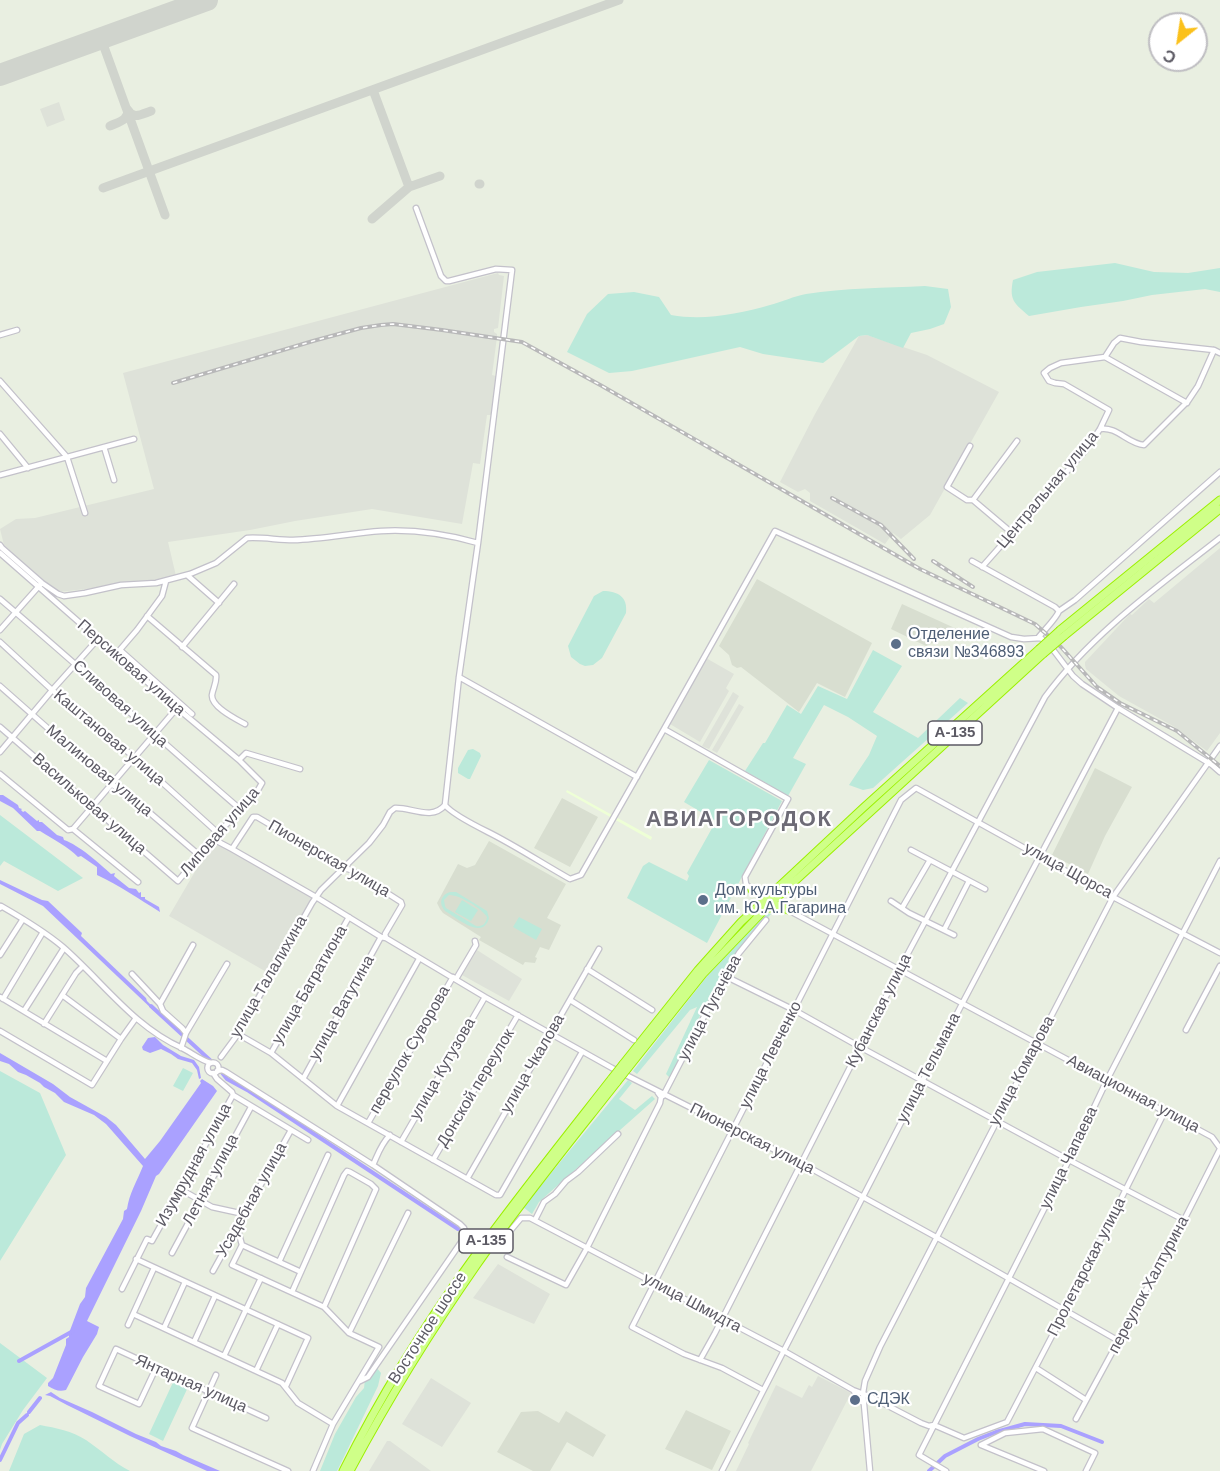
<!DOCTYPE html>
<html>
<head>
<meta charset="utf-8">
<style>
  body { margin:0 }
  #map { position:relative; width:1220px; height:1471px; overflow:hidden; background:#e9efe1; font-family:Helvetica,sans-serif }
  canvas { display:block }
  .north { position:absolute; left:1148px; top:12px; width:60px; height:60px; box-sizing:border-box; background:#fff; border:2px solid #bebdc1; border-radius:50%; rotate:210deg; font-size:16px; font-weight:700; line-height:24px; text-align:center; color:#5c5a64 }
  .north::after { content:''; display:block; margin:auto; width:21px; height:27px; background:#fbc11b; clip-path:polygon(50% 0,100% 100%,50% 72%,0 100%) }
</style>
</head>
<body>
<div id="map">
<canvas width="1220" height="1471"></canvas>
<div class="north">С</div>
</div>
<script>
const context = document.querySelector('canvas').getContext('2d');
context.lineJoin = 'round';
function fillPath(path, color) { context.fillStyle = color; context.fill(path, 'evenodd'); }
function trace(path, color, width, dash) { context.strokeStyle = color; context.lineWidth = width; context.lineCap = dash ? 'butt' : 'round'; context.setLineDash(dash || []); context.stroke(path); }
function label(font, color, halo, rows, align = 'center') {
  context.font = font + ' Helvetica,sans-serif'; context.lineWidth = 4.5; context.setLineDash([]); context.textBaseline = 'middle'; context.strokeStyle = halo; context.fillStyle = color; for (const [text, x, y, turn = 0] of rows) {
    context.save(); context.translate(x, y); context.rotate((+turn || 0) * Math.PI / 180); context.textAlign = isNaN(turn) ? turn : align; if (halo) context.strokeText(text, 0, 0); context.fillText(text, 0, 0); context.restore();
  }
}
fillPath(new Path2D(`
  M567,790l85,47 -1,3 -85,-48z`), '#eeffd6');
fillPath(new Path2D(`
  M59,102l6,18 -18,7 -7,-18z
  M498,273l1,2 5,1 -6,52 -4,1v3l3,2v3l-5,38 4,1 -4,39h-5l-7,49 -7,-1 -11,61 -90,-15 -77,12 -45,9 -82,12 8,34 -28,6 -89,10 -30,-23 -25,-24 -4,-16 16,-10 19,-1 119,-29 -31,-116z
  M867,335l60,20 72,37 -69,123 -29,24 -8,-6 -8,11 -75,-43v-8l-5,-4 -7,3 -18,-10 35,-68 44,-78z
  M1220,548v185l-13,18 -34,-25 -54,-30 -33,-27 -1,-4v-3l45,-48 2,1 17,-16 5,4z
  M706,658l28,16 -8,14 3,3 -29,51 -30,-18z
  M733,692l6,4 -30,53 -7,-3z
  M739,704l5,3 -27,46 -5,-3z
  M213,841l101,57 -44,76 -101,-58z
  M477,950l45,29 -13,22 -47,-26z
  M498,1264l52,30 -16,30 -61,-26z
  M818,1376l33,17 -40,78h-75l13,-27 -1,-1 28,-58 26,13 7,-13 3,2z
  M431,1378l40,25 -29,44 -40,-23z
  M387,1441h3l41,30h-62z`), '#dee2d9');
fillPath(new Path2D(`
  M757,579l115,64 -27,54 -28,-14 -18,29 -58,-45 -4,1 -5,-3 -3,-10 -10,-9z
  M902,604l57,26 -33,16 -35,-17z
  M1095,768l37,19 -27,49 -17,38 -36,-19z
  M562,798l36,19 -28,50 -36,-19z
  M489,841l77,43 -19,34 14,7 -12,25 -9,-3 -5,10 2,1 -2,5 -10,-1 -2,3 -44,-25 2,-3 -38,-24 -3,-4 -3,-6 21,-39 9,4 8,-3z
  M686,1410l45,21 -19,39 -47,-21z
  M538,1411l21,12 7,-12 40,24 -13,22 -26,-15 -17,29h-17l-36,-19 24,-40z`), '#d8ded0');
fillPath(new Path2D(`
  M1115,263l39,9 34,1 32,-5v24l-15,-3 -53,6 -29,6 -42,6 -52,9c-15,-13 -20,-16 -16,-36l24,-8z
  M925,286l23,3 3,18 -7,17 -14,5 -19,4 -8,15 -36,-13 -8,1 -36,27 -60,-9 -23,-7 -108,24 -23,2 -42,-21 20,-38 21,-20 26,-2 25,5 12,18c32,6 68,-1 99,-10 12,-3 24,-9 36,-11 39,-6 79,-6 119,-8z
  M603,591c15,0 25,6 23,22l-24,45 -9,7 -8,1 -5,-2 -9,-7 -3,-11 26,-50z
  M873,650l29,16 -29,46 45,26 42,-40 8,5 -95,85 -10,2 -14,-5 20,-30 8,-19 -29,-19 -24,-12 -31,53 13,6 -18,32 -43,-25 18,-28h2l22,-38 14,9 17,-28 29,13z
  M473,749l7,4 1,3 -11,23h-2l-10,-6v-5l10,-18z
  M709,760l73,41 -75,142 -80,-45 16,-32 6,-4 38,19 2,-5 -2,-3 29,-52 -32,-19z
  M0,815l83,63 -25,13 -54,-30 -4,5z
  M450,892h6l31,19 2,7c-6,23 -32,0 -44,-7 -7,-8 -4,-16 5,-19zM449,895c9,-1 34,14 38,22 -1,7 -5,10 -11,9l-30,-18 -1,-2 -1,-6z
  M462,900l16,10 -7,11 -16,-9z
  M767,913l4,1c-12,14 -26,27 -36,42 -26,36 -46,82 -64,123l-5,-5 31,-67 -7,3 -53,64 -4,-3 75,-96z
  M519,917l23,12 -6,11 -23,-13z
  M183,1068l10,5 -10,18 -10,-5z
  M0,1071l40,22 26,62 -66,106z
  M628,1080l4,3 -13,16 16,11 17,-14 3,3 -116,103 -7,12 -9,-7z
  M0,1343l47,35 -24,32 -21,34 -2,6z
  M372,1367h4l5,6 -3,13 -37,77 -4,8h-17l15,-37 21,-37 8,-9 1,-9z
  M175,1378l14,7 -26,56 -14,-7z
  M40,1425c16,3 32,6 46,15 15,10 28,23 44,31h-121l15,-37z`), '#bbe9da');
fillPath(new Path2D(`
  M0,795h3l15,10 1,3 3,1 -1,1 2,2 2,-1 12,10 2,-1v2h3l15,13 6,2 1,3c15,5 35,23 47,34l4,-1 -1,3 15,12 7,1 3,4 2,-1v5h4v2l14,8 1,5c-21,-13 -41,-27 -63,-37v-8l-16,-11 -3,1c-11,-11 -24,-17 -38,-26h-3l-24,-23 -13,-7z
  M0,880l42,20 6,1 34,32 -1,3 65,62 1,3 8,8 -1,2 -111,-105 -43,-22z
  M155,1037l8,8 18,11 13,4 5,7 2,11 -2,1 -2,-9 -5,-7 -14,-4 -7,-5 -10,-5 -11,4 -7,-3 -1,-3 6,-9z
  M0,1053l53,31 17,13 36,20 10,8 29,34 15,-18 41,-58 -1,-2 2,-2 11,7 4,5 -58,83 -3,2 -15,35 -54,110 12,6 -2,7 -14,23 -17,33c-7,2 -11,0 -18,-4v-3l5,-5 13,-33v-6l3,-2v-4l11,-29 5,-7 1,-9 37,-69 1,-8 3,-2c2,-15 10,-28 16,-43l-37,-42 -12,-9 -30,-13 -9,-9 -11,-6 -4,-4 -14,-8 -8,-3 -9,-8 -9,-3z
  M51,1392l9,6 32,14 44,22 20,8 5,4 15,5 7,4 37,16h-13l-77,-35 -63,-31 -17,-9 -5,-1z`), '#aaa1ff');
trace(new Path2D(`
  M151,1006l61,56
  M220,1070l7,9 22,12 209,138
  M19,1361l54,-30
  M29,1412l11,-14
  M0,1460l18,-37 9,-8
  M929,1471l16,-15 33,-17 18,-7 29,-8 36,2 41,16`), '#aaa1ff', 4);
trace(new Path2D(`
  M96,40l4,1 3,3 62,171
  M110,126c8,-4 18,-5 18,-16 5,10 14,4 23,1
  M479,184h1
  M409,187l31,-11
  M103,188l516,-188
  M372,219l37,-32 -36,-97`), '#d0d4cd', 9);
trace(new Path2D(`
  M0,75l207,-75`), '#d0d4cd', 22);
const minor = new Path2D(`
  M416,208l25,68 5,5h3l47,-12 16,1 -34,273 -19,134 -14,128c6,8 33,22 43,27 28,14 55,32 82,47l11,-4 83,-146 124,70 -43,78 1,7 6,6
  M0,335l17,-5
  M1105,357l9,-14 6,-5 21,4 73,8 6,3
  M0,381l67,76 18,56
  M1100,429c17,-3 28,15 44,16l44,-44 10,-15 16,-36
  M0,434l28,34
  M970,446l-23,41 20,13h6
  M104,447l10,33
  M0,475l134,-36
  M973,500l44,-59
  M973,500l39,33
  M0,545l2,3 40,35 16,11 6,2 21,-3 36,-8 35,-2 34,-9 26,-11 31,-25c15,-1 31,2 46,2 30,-1 59,-7 88,-9 33,-2 65,3 97,12
  M0,553l177,155 62,52 23,23 -4,7 -45,49 -35,42 -178,-154
  M972,561l83,46 4,4
  M982,567l103,-116 15,-22 9,-19 -45,-26 -9,-1 -6,-2 -5,-8 6,-5 11,-5 44,-6 82,46
  M187,575l32,28
  M0,599c81,69 160,141 240,210
  M147,616l69,59c1,8 -3,13 -4,20 -1,12 24,24 33,29
  M0,630l40,-45
  M1038,638c6,-8 18,-19 21,-27l16,-11 145,-128
  M0,642l52,48 82,67 84,76
  M182,647l52,-63
  M120,650l72,64
  M118,652l19,-22 25,-34 4,-15
  M459,677l178,100
  M0,686l111,98 18,11 70,60
  M664,729l111,-198 236,106 13,2 17,-1 13,13 19,25 9,8 36,24 94,57 8,7
  M0,752l54,-64 44,-49
  M239,760l7,-7 54,16
  M0,774l68,56 5,-1 65,53
  M73,829l104,-121
  M213,839l19,10 84,48 65,40 5,1 99,59 127,71 189,95 135,74 183,104
  M232,849l21,-32h4l87,51 7,2 50,32 1,3 -17,29 1,4
  M911,850l19,10
  M891,901l18,12 45,22
  M0,908l1,-2c21,12 43,25 62,41 39,34 71,80 119,101 10,5 18,12 29,15
  M902,908l28,-48 55,29
  M788,910l424,227 8,11
  M944,930l25,-49
  M0,955l23,-36
  M587,969l65,41
  M132,974l28,30 3,7 19,17 4,5
  M725,976l69,34 66,37 209,113 115,60
  M456,979l20,-34 -1,-4
  M62,995l59,44
  M0,997l107,64
  M3,999l40,-67
  M570,1000l64,40
  M160,1004l33,-59
  M24,1011l40,-63
  M44,1024l32,-51 7,-7
  M1186,1030l34,-64
  M0,1031l92,54 29,-46 15,-21
  M238,1034l33,19 66,53 159,89h4l82,-143
  M181,1048l5,-15 41,-69
  M271,1053l78,-136
  M221,1057l17,-23 74,-131 9,-13 48,-47 14,-18 7,-13 5,-4c16,-1 37,13 50,-3
  M207.5 1068a5.5 5.5 0 1 1 11 0a5.5 5.5 0 1 1-11 0Z
  M217,1071l5,-1 4,2 147,93
  M213,1073l4,6 15,13 1,3 75,45
  M303,1079l78,-142
  M663,1096l62,-120 14,-23 27,-33
  M337,1106l82,-147
  M368,1123l85,-146
  M401,1142l84,-145
  M433,1160l85,-145
  M467,1179l132,-230
  M180,1189l32,18 32,7
  M535,1220l9,-18 11,-8 11,-13 12,-9 40,-38
  M237,1227l5,18 -10,20 92,42 25,26 30,14 -46,77 -20,47
  M505,1237l16,-19h9l254,133 69,39 9,12
  M242,1245l59,27
  M172,1253l79,-146
  M507,1257l59,28 21,-37 73,-145 1,-6 -3,-4
  M136,1259l172,79 -22,48
  M279,1262l49,-107
  M213,1271l78,-141
  M122,1289l25,-50 5,2 81,-146
  M292,1292l52,-117 3,-4 3,1 21,12 5,5 -52,118
  M133,1314l149,69 16,20 35,21
  M128,1325l26,-57
  M164,1328l21,-46
  M349,1333l59,-120
  M194,1342l21,-46
  M224,1356l37,-78
  M700,1360l15,-27 191,-376 139,-260c47,-64 114,-111 175,-159
  M156,1368l-17,36 -40,-18 17,-37 150,69
  M1036,1368l50,32
  M256,1371l22,-47
  M216,1375l-24,53 96,43
  M360,1381l8,-4 98,-142 -2,-7 -4,-4 -87,-59c5,-11 8,-21 17,-30
  M763,1390l-41,-22 -38,-14 -52,-27 269,-527 15,-12 197,109 107,56
  M853,1390l16,6 52,27 8,3 5,-1 30,13 43,-16 58,-111 100,-200
  M1076,1419l108,-199 36,-71
  M981,1445l24,-12 38,-4 52,24 -9,18
  M981,1445l63,26
  M722,1471l241,-469 155,-294
  M870,1471l-7,-78 2,-12 15,-34 233,-450 107,-151
  M946,1471l-27,-16 150,-295 38,-80 113,-219`);
const highway = new Path2D(`
  M1060,630l160,-130
  M1064,636l156,-127
  M752,890c8,3 13,5 19,-1
  M769,908l8,-3 11,5
  M623,1064l75,-94 43,-48 122,-114 176,-159
  M628,1068l75,-94 68,-71 272,-249
  M343,1471c37,-74 81,-145 129,-211 45,-62 93,-122 140,-182
  M350,1471c38,-71 80,-139 126,-205 44,-63 93,-123 141,-184`);
trace(minor, '#c3c1ca', 7);
trace(highway, '#9cf000', 9);
trace(minor, '#fff', 4.5);
trace(highway, '#cfff88', 7);
const rail = new Path2D(`
  M173,383l140,-42 48,-13 20,-3 12,-1 49,6 80,12 80,44 318,183 115,55 26,23 36,40 23,16 57,28 43,35
  M832,498l49,27 33,34
  M933,561l40,26`);
trace(rail, '#b8b8b9', 4);
trace(rail, '#fff', 1.5, [4.5]);
const highwayBridge = new Path2D(`
  M1039,649l21,-19
  M1043,654l21,-18
  M612,1078l11,-14
  M617,1082l11,-14`);
trace(highwayBridge, '#9cf000', 9, []);
trace(highwayBridge, '#cfff88', 7);
for (const [x, y, r, color] of [
  [896,644,6,"#5c6f8a"],
  [703,900,6,"#5c6f8a"],
  [855,1400,6,"#5c6f8a"]
]) { const dot = new Path2D(); dot.arc(x, y, r, 0, 2 * Math.PI); context.fillStyle = color; context.fill(dot); trace(dot, '#fff', 2); }
for (const [x, y, w] of [
  [955,733,54],
  [486,1241,54]
]) { const box = new Path2D(); box.roundRect(x - w / 2, y - 12, w, 24, 4.5); context.fillStyle = '#fff'; context.fill(box); trace(box, '#5c5a64', 1.5); }
label('bold 15px', '#5c5a64', null, [
  ["А-135",955,733],
  ["А-135",486,1241]
]);
label('16px', '#5c5a64', '#fff', [
  ["Центральная улица",1048,490,-50],
  ["Персиковая улица",131,668,41],
  ["Сливовая улица",120,704,42],
  ["Каштановая улица",109,738,40],
  ["Малиновая улица",99,771,40],
  ["Васильковая улица",89,804,41],
  ["Липовая улица",220,832,-49],
  ["Пионерская улица",329,859,30],
  ["улица Щорса",1068,871,29],
  ["улица Талалихина",269,977,-60],
  ["улица Багратиона",310,985,-60],
  ["улица Ватутина",342,1008,-61],
  ["улица Пугачёва",710,1008,-62],
  ["Кубанская улица",879,1011,-63],
  ["переулок Суворова",410,1050,-60],
  ["улица Левченко",771,1055,-63],
  ["улица Чкалова",533,1064,-60],
  ["улица Тельмана",929,1068,-63],
  ["улица Кутузова",443,1069,-60],
  ["улица Комарова",1022,1071,-62],
  ["Донской переулок",476,1088,-59],
  ["Авиационная улица",1133,1094,28],
  ["Пионерская улица",752,1139,27],
  ["улица Чапаева",1069,1158,-64],
  ["Изумрудная улица",194,1165,-61],
  ["Летняя улица",211,1180,-62],
  ["Усадебная улица",252,1200,-61],
  ["Пролетарская улица",1087,1267,-63],
  ["переулок Халтурина",1149,1285,-62],
  ["улица Шмидта",692,1303,28],
  ["Восточное шоссе",428,1328,-57],
  ["Янтарная улица",191,1384,24]
]);
label('16px', '#4e5e75', '#fff', [
  ["Отделение",908,635],
  ["связи №346893",908,653],
  ["Дом культуры",715,891],
  ["им. Ю.А.Гагарина",715,909],
  ["СДЭК",867,1400]
], 'left');
context.letterSpacing = '1.5px';
label('bold 22px', '#6d6b76', '#fff', [
  ["АВИАГОРОДОК",739,820]
]);
context.letterSpacing = '0px';
</script>
</body>
</html>
